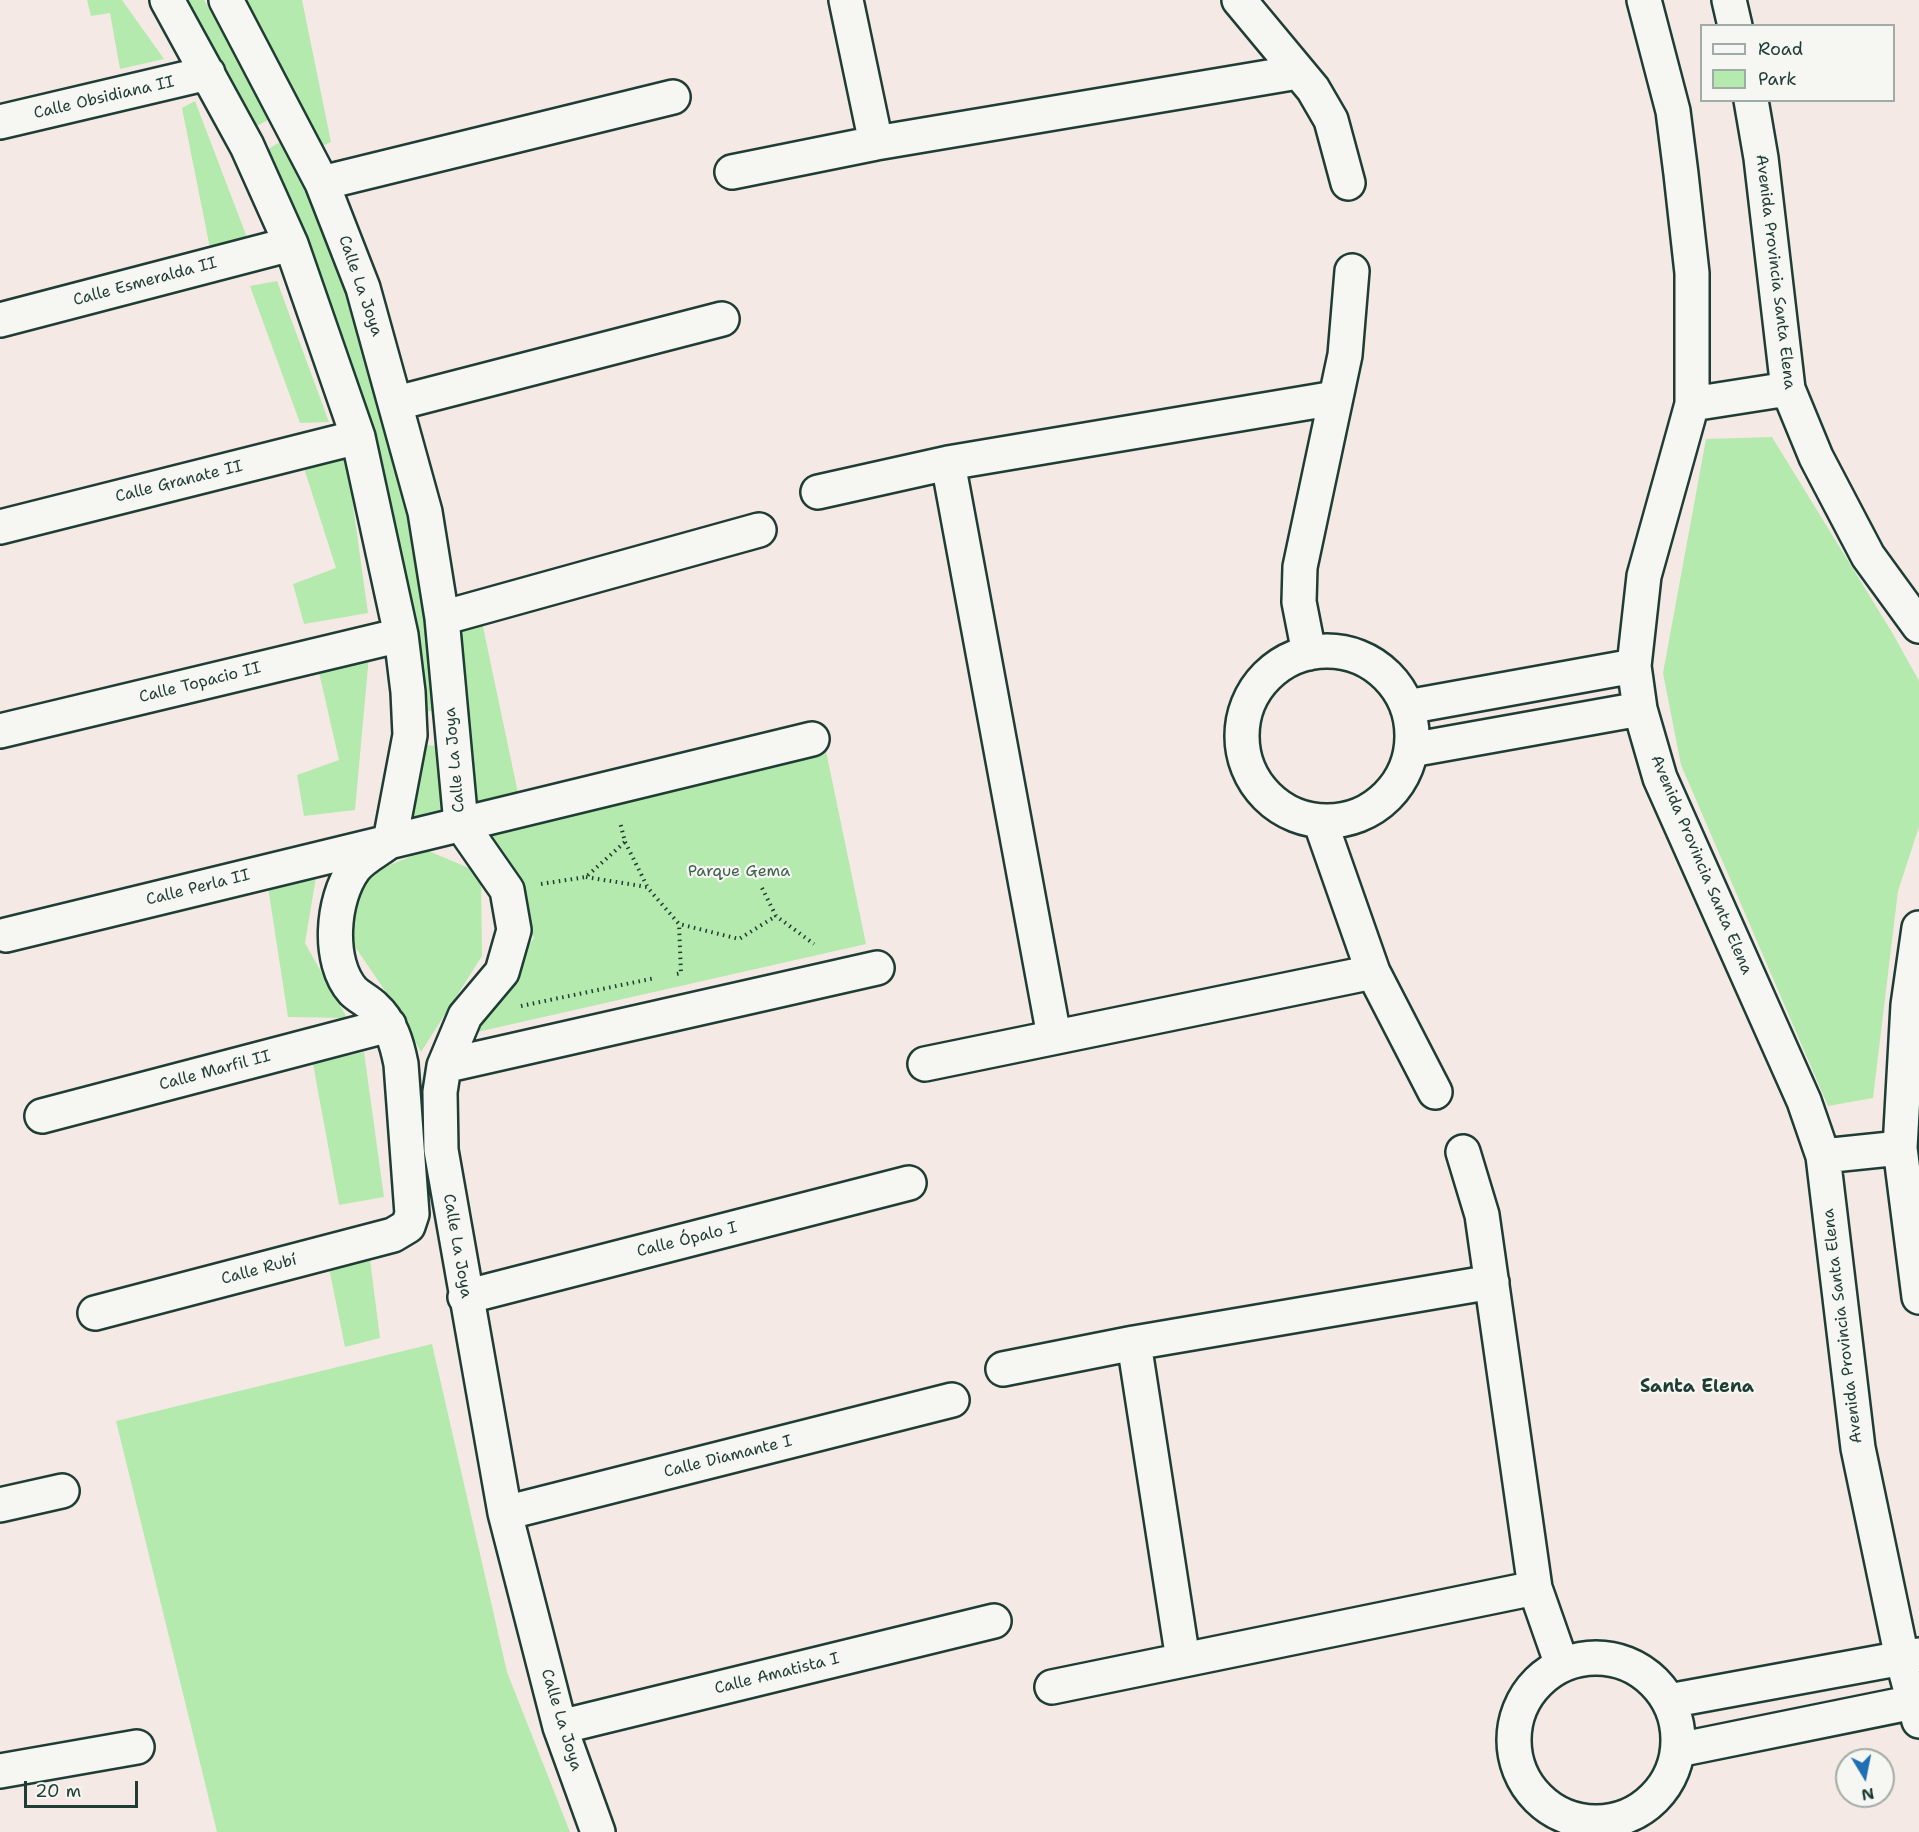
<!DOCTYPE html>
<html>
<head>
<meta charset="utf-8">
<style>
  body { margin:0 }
  #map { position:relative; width:1919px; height:1832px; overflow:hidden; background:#f5e9e6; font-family:"Shantell Sans",sans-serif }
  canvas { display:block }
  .legend { position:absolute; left:1700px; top:24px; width:195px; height:78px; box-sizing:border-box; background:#f6f6f2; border:2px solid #a0aca6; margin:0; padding:8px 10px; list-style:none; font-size:18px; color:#1f3d34 }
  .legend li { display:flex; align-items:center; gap:12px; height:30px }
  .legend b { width:30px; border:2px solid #a0aca6 }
  .north { position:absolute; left:1835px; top:1748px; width:60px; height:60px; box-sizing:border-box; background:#f6f6f2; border:2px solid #a0aca6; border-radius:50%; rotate:170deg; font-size:16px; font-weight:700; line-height:24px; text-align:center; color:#1f3d34 }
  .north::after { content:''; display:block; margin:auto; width:21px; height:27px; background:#1f6fb2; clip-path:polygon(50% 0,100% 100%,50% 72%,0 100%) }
  .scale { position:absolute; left:24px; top:1781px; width:114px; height:27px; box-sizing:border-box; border:3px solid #1f3d34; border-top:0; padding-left:8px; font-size:18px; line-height:21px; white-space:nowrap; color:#1f3d34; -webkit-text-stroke:4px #f6f6f2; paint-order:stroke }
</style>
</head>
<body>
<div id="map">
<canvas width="1919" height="1832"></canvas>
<ul class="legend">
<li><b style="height:8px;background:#f6f6f2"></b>Road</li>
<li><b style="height:16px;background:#b4eaad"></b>Park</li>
</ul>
<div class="north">N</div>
<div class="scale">20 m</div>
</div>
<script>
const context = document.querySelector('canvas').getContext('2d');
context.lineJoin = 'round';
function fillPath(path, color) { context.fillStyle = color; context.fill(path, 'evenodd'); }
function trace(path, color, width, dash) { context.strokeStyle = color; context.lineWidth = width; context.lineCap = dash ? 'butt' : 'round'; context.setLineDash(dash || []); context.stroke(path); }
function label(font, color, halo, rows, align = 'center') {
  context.font = font + ' "Shantell Sans",sans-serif'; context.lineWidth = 4.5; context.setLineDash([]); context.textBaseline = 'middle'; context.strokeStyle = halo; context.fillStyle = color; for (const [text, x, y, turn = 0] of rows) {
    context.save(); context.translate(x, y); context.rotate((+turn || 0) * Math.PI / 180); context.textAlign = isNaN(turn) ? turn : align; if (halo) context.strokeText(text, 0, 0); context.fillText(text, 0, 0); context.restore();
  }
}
fillPath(new Path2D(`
  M87,0h35l42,59 -44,10 -10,-56 -19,3z
  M183,0h21l71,116 -18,10z
  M242,0h60l29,142 -15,7z
  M195,101l53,139 -38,8 -28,-140z
  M290,136l55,124 65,222 32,228 -24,2 -32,-228 -70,-214 -56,-116z
  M277,281l52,141 -29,1 -50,-137z
  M1772,437l121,197 26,47v146l-21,64 -25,207 -45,8 -147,-341 -18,-92 43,-234z
  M346,455l22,158 -64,11 -11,-40 43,-16 -33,-103z
  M482,622l36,171 -47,17 -17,-181z
  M369,656l-14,154 -51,6 -7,-41 42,-15 -21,-92z
  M419,745l24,1v63l-43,17z
  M826,751l40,193 -402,91 70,-97 -53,-104z
  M426,850l55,23 1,83 -61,96 -29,-51 -47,-69 16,-55z
  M316,877l-11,66 42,75 -59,-1 -20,-130z
  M364,1052l20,145 -45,8 -26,-141z
  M369,1252l11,86 -35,9 -16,-79z
  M432,1344l75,328 63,160h-353l-101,-411z`), '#b4eaad');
const minor = new Path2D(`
  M226,0l96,183 41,105 62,224 17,106 19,206 46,66 7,40 -12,42 -37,44 -21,50 -4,26 1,58 64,363 55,214 38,105
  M846,0l30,143
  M1239,0l74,89 18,31 17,63
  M1644,0l29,111 8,63 11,99v131l-48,172 -10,90 6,43 20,69 144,323 19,55 35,292 44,210 17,63
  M1729,0l6,26
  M1751,100l10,58 27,231 28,68 52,99 51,70
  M0,122l208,-49
  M732,172l144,-29 422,-71
  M322,183l351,-86
  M0,320l291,-76
  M397,403l325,-84
  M1692,404l96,-15
  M948,463l106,573
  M818,492l130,-29 387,-65
  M0,527l358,-90
  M442,618l317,-88
  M1242 736a85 85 0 1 1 170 0a85 85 0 1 1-170 0Z
  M1309,653l-10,-51 1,-35 45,-212 7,-84
  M1407,707l227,-41
  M0,731l401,-96
  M1411,750l229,-41
  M1320,821l53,151 62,120
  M1919,928l-11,77 -8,143 19,149
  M6,935l806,-196
  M925,1064l448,-92
  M444,1066l433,-98
  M42,1116l347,-91
  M1463,1152l19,63 53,373 27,77
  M1823,1156l77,-8
  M465,1297l444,-114
  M95,1313l298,-78 15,-9 4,-12 -11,-150c-4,-20 -10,-42 -27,-57 -6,-6 -15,-10 -21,-16 -26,-29 -21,-92 1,-122 8,-11 25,-19 36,-28l20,-106 -2,-43 -7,-57 -43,-198 -67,-193 -44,-98 -80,-146
  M1134,1343l49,317
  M1003,1369l131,-26 358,-61
  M0,1505l62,-14
  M505,1513l447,-113
  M1514 1740a82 82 0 1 1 164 0a82 82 0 1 1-164 0Z
  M1052,1687l483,-99
  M1669,1701l250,-46
  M560,1727l434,-106
  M1678,1750l241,-49
  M0,1771l137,-24`);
trace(minor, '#1f3d34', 38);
trace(new Path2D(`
  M625,842l22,44
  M586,877l61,10 32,37 60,15 37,-23
  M541,884l45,-7 39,-35 -5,-20
  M762,888l14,28 38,28
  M677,974l4,-1 -2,-49
  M521,1006l134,-28`), '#1f3d34', 4, [1.5, 4.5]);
trace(minor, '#f6f6f2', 33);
label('16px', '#1f3d34', '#f6f6f2', [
  ["Calle Obsidiana II",104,98,-13],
  ["Avenida Provincia Santa Elena",1775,272,83],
  ["Calle Esmeralda II",145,282,-15],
  ["Calle La Joya",360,286,71],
  ["Calle Granate II",179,482,-14],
  ["Calle Topacio II",200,683,-14],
  ["Calle La Joya",455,760,-95],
  ["Avenida Provincia Santa Elena",1701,865,67],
  ["Calle Perla II",198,888,-14],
  ["Calle Marfil II",215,1071,-15],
  ["Calle Ópalo I",687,1240,-14],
  ["Calle La Joya",457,1246,80],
  ["Calle Rubí",259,1270,-15],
  ["Avenida Provincia Santa Elena",1843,1326,-97],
  ["Calle Diamante I",728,1457,-14],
  ["Calle Amatista I",777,1674,-14],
  ["Calle La Joya",561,1720,73]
]);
label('16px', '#3d604c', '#f6f6f2', [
  ["Parque Gema",739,872]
]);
label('bold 18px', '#1f3d34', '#f6f6f2', [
  ["Santa Elena",1697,1387]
]);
</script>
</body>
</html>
